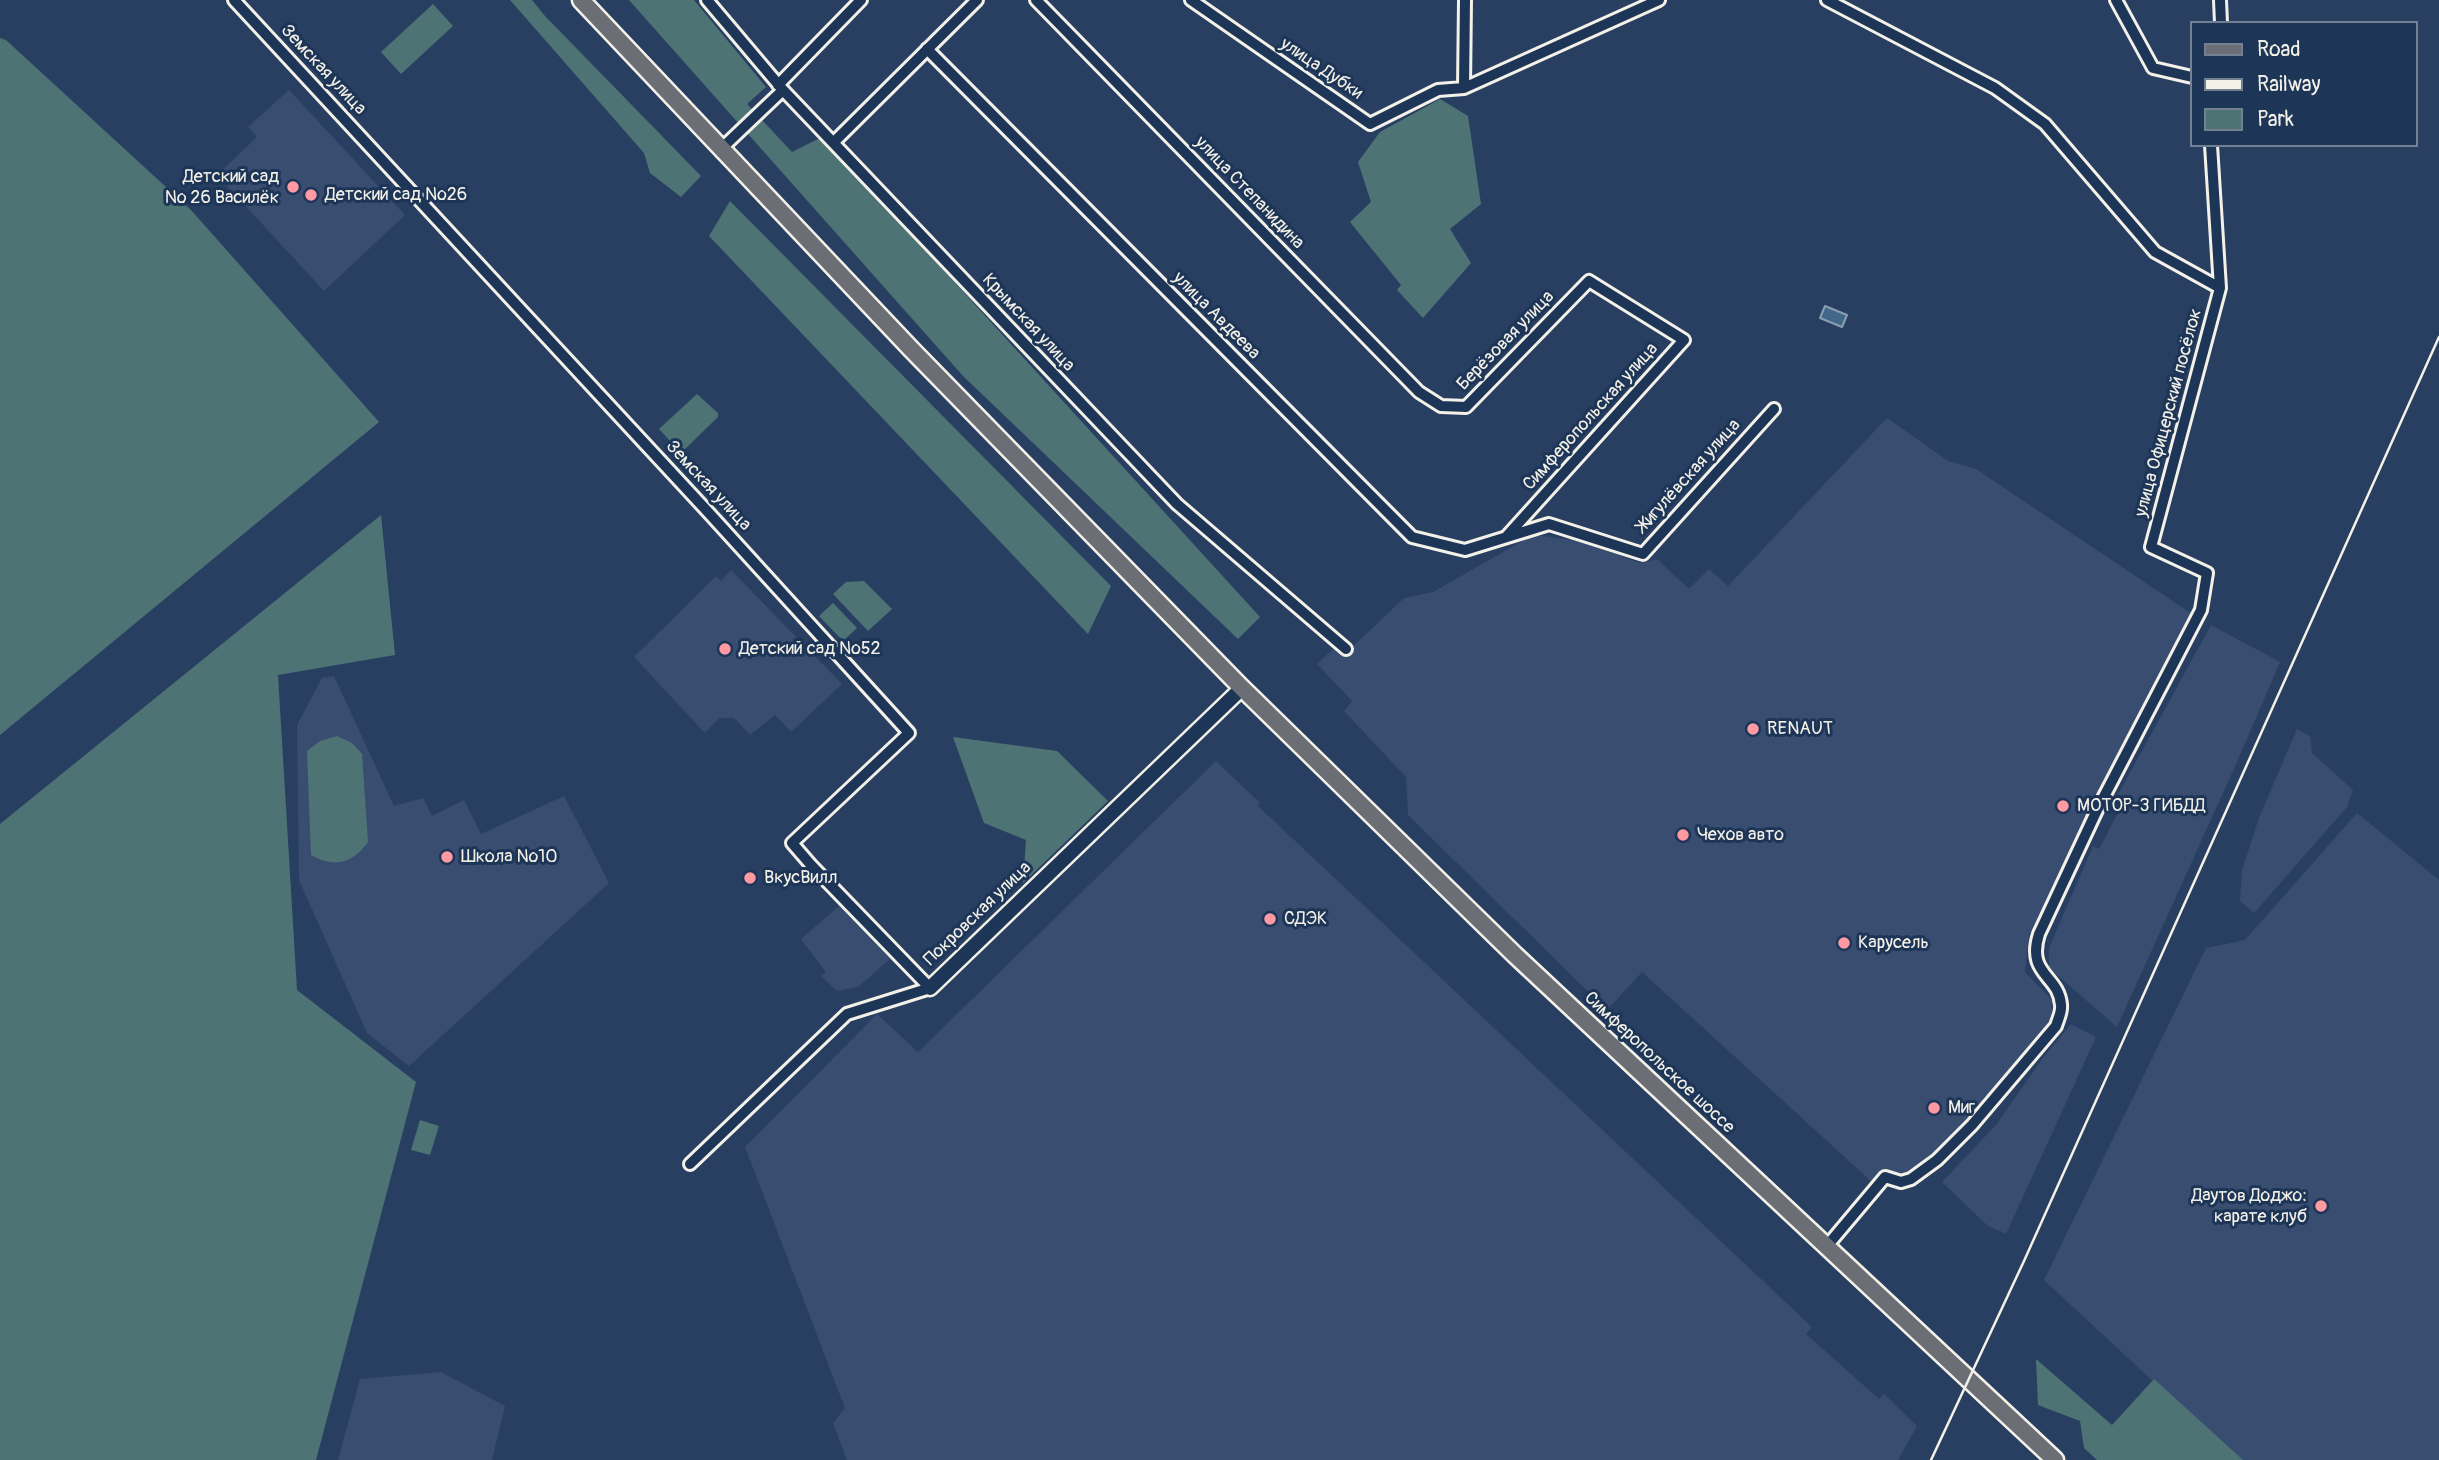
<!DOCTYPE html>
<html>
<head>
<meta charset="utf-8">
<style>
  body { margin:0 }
  #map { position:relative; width:2439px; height:1460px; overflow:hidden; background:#283f62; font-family:Pangolin,sans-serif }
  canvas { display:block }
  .legend { position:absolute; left:2190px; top:21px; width:228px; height:126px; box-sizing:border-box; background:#1d3557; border:2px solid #738091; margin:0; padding:9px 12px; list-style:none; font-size:21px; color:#f4f1e8 }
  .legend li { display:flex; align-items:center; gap:14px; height:35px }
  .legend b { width:35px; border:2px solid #738091 }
</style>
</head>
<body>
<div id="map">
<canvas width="2439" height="1460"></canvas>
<ul class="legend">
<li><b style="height:9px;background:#6b6f75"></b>Road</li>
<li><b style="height:9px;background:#f4f1e8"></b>Railway</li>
<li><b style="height:19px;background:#4e7375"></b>Park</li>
</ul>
</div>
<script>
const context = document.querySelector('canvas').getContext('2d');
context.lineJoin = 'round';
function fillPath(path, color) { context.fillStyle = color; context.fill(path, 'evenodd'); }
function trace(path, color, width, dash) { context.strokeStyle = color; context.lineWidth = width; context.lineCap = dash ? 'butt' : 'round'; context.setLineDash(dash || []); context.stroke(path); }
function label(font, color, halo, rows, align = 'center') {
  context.font = font + ' Pangolin,sans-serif'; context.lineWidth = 6; context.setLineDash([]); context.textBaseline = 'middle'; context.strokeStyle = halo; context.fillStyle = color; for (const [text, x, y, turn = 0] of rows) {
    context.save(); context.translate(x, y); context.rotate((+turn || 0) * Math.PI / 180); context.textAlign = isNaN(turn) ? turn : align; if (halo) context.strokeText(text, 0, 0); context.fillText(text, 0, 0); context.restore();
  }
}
fillPath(new Path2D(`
  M289,90l116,125 -81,76 -107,-116 40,-38 -9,-10z
  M1887,418l61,43 28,8 216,145 -163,320 -4,38 27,28 -1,31 -88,93 -58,55 -33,3 -230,-210 -35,38 -199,-195 -2,-38 -62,-66 8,-10 -35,-37 17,-16 12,5 58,-55 29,-6 100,-57 49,6 58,22 17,-4 32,30 20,-20 19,17z
  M731,570l111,114 -51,48 -16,-17 -25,20 -16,-17h-15l-14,15 -71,-76 82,-81 5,5z
  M2211,625l69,37 -43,100 -120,265 -68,-59v-20l44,-102 6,3 23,-44 -7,-5z
  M334,676l60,130 29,-8 9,18 32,-16 17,34 83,-38 45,87 -200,183 -42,-33 -68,-153 -2,-155 25,-47z
  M2297,729l13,7 2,17 41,37 -6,17 -93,106 -14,-12 2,-31 17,-52z
  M1216,761l44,42 -2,3 554,521 -6,7 73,65 5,-5 33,32 -19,34h-1051l-14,-37 12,-15 -100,-261 132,-133 41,38z
  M2357,813l82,67v580h-201l-194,-180 162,-332 39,-8z
  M839,906l51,53 -32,28 -21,4 -16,-15 5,-4 -25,-33z
  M2071,1024l25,13 -90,197 -18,-8 -46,-44 54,-57 46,-66z
  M441,1372l64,34 -13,54h-154l22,-81z`), '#394d71');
fillPath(new Path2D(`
  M510,0h22l13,16 156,160 -20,21 -31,-24 -6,-20z
  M629,0h65l72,87 -19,17 45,48 30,-15 438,480 -22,22 -275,-263z
  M433,4l20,22 -52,48 -20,-22z
  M0,38l6,2 185,170 188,212 -379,313z
  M1440,99l28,17 13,88 -31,25 21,34 -48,55 -26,-28 4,-5 -51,-63 21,-20 -13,-40 22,-30z
  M730,201l381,385 -23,48 -379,-398z
  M697,394l21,19v4l-37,36 -22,-24z
  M381,515l14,140 -117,20 19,315 119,92 -100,378h-316v-636z
  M864,581l28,28 -24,22 -35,-37 13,-12z
  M833,603l24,25 -14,13 -24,-25z
  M337,736l15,7 10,11 6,88c-16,22 -34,26 -57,13l-4,-104 13,-10z
  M953,737l104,14 51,50 -85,82 3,-43 -42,-17z
  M420,1120l19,6 -9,29 -19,-5z
  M2036,1359l76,66 42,-46 89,81h-146l-13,-12 -4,-27 -42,-16z`), '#4e7375');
const water = new Path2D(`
  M1825,306l22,9 -5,12 -22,-9z`);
fillPath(water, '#416789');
trace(water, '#899eaf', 2);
const street = new Path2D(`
  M234,0l474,512 201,221 -117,110 19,22 119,123 -83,26 -157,150
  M707,0l76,90 394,414 169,145
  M1036,0l383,392 22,14 25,1 123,-126 95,59 -178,197
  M1191,0l179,124 68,-34 26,-2 195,-88
  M1827,0l168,88 50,36 110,128 65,36
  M2116,0l37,68 39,9
  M2220,0l1,23
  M927,49l485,488 53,13 84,-26 94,30 131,-145
  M778,85l83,-85
  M1464,88l1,-88
  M834,142l143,-142
  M721,149l62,-59
  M1827,1246l58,-69 16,5 10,-3 26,-19 35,-35 84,-99c2,-7 6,-14 5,-21 -2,-30 -35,-30 -22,-71l58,-124 104,-200 6,-37 -56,-26 69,-259 -9,-143`);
const secondary = new Path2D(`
  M930,988l312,-300`);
const primary = new Path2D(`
  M581,0l331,350 330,338 273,267 540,505`);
trace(street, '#f4f1e8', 16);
trace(secondary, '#f4f1e8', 19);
trace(primary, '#f4f1e8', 21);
trace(street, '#1d3557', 10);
trace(secondary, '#1d3557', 14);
trace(primary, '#6b6f75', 16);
trace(new Path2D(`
  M1931,1460l93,-199 415,-924`), '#f4f1e8', 2.5);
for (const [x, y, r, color] of [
  [293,187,7,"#ff9aa2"],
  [311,195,7,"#ff9aa2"],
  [725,649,7,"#ff9aa2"],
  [1753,729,7,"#ff9aa2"],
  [2063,806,7,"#ff9aa2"],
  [1683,835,7,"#ff9aa2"],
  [447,857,7,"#ff9aa2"],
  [750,878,7,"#ff9aa2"],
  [1270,919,7,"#ff9aa2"],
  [1844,943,7,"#ff9aa2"],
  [1934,1108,7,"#ff9aa2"],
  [2321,1206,7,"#ff9aa2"]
]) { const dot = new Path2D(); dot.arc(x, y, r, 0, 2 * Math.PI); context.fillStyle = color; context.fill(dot); trace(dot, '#1d3557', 2.5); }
label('18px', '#f4f1e8', '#1d3557', [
  ["улица Дубки",1321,69,34],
  ["Земская улица",323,70,47],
  ["улица Степанидина",1249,193,46],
  ["улица Авдеева",1216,316,45],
  ["Крымская улица",1028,323,47],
  ["Берёзовая улица",1506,341,-46],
  ["улица Офицерский посёлок",2169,413,-75],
  ["Симферопольская улица",1591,417,-48],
  ["Жигулёвская улица",1689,476,-48],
  ["Земская улица",708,486,47],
  ["Покровская улица",978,914,-44],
  ["Симферопольское шоссе",1659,1063,43]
]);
label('18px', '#f4f1e8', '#1d3557', [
  ["Детский сад",279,177,"right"],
  ["№ 26 Василёк",279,198,"right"],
  ["Детский сад №26",325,195],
  ["Детский сад №52",739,649],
  ["RENAUT",1767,729],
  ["МОТОР-3 ГИБДД",2077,806],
  ["Чехов авто",1697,835],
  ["Школа №10",461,857],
  ["ВкусВилл",764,878],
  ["СДЭК",1284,919],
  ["Карусель",1858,943],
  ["Миг",1948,1108],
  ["Даутов Доджо:",2307,1196,"right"],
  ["карате клуб",2307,1217,"right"]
], 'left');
</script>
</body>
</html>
